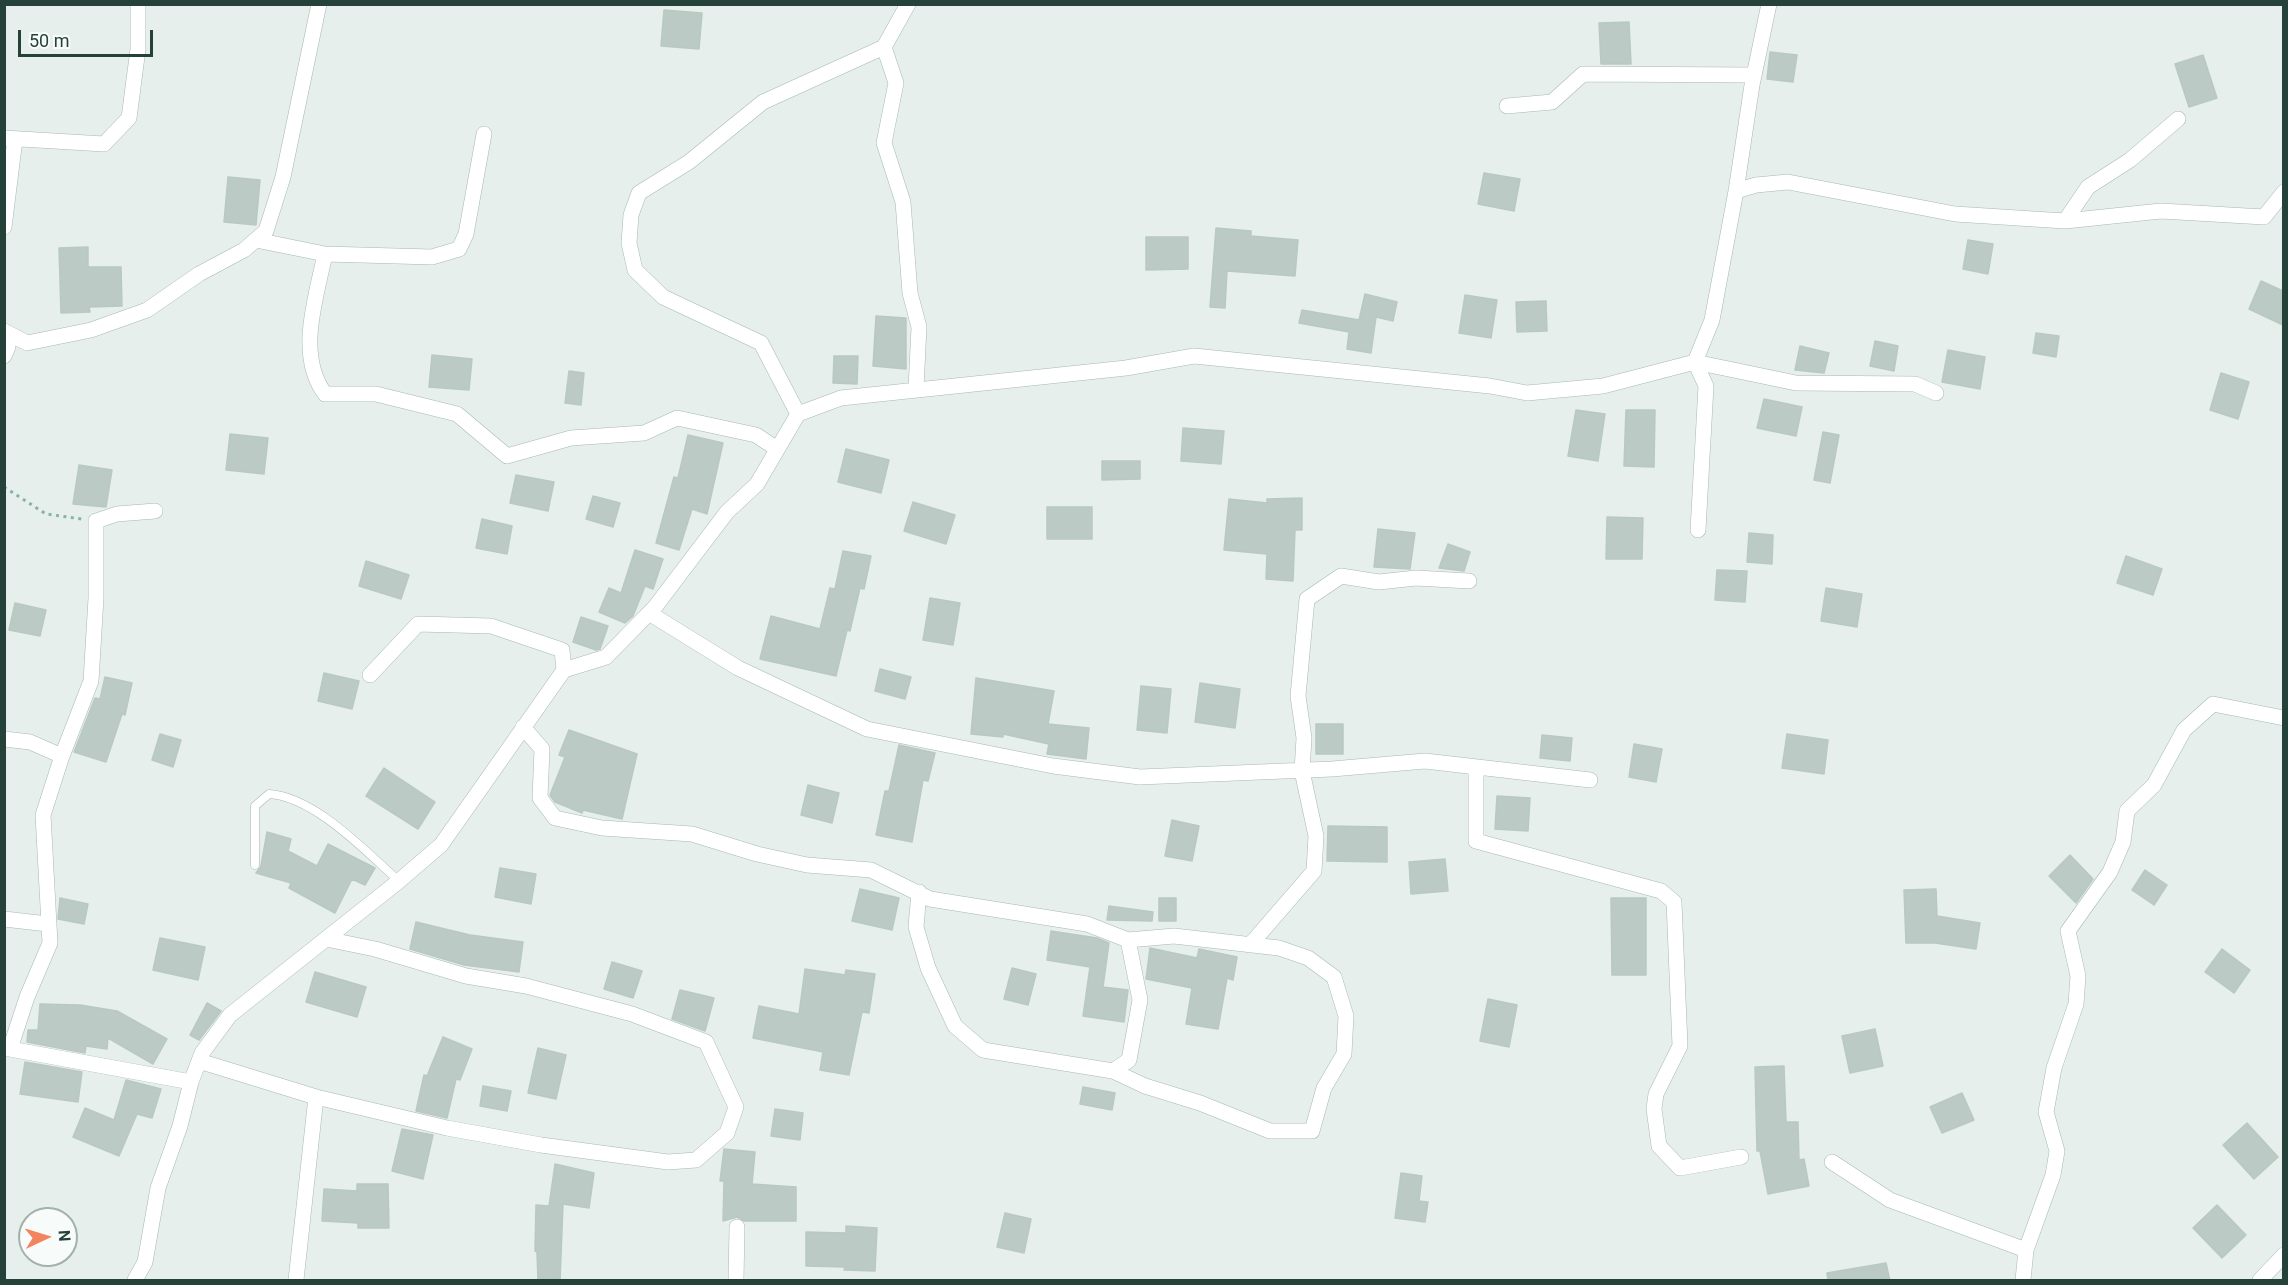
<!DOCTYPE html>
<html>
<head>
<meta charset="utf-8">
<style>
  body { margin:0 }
  #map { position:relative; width:2288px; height:1285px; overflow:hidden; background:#e6efeb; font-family:Roboto,sans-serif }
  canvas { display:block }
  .frame { position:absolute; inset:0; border:6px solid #24423a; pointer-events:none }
  .north { position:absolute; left:18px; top:1207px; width:60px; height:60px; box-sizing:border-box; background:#f7fbf9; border:2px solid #a3b1ad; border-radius:50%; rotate:86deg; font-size:16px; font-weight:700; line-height:24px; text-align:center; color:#24423a }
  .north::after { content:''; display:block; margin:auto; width:21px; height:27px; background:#f4845f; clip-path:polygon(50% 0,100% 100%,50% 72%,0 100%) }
  .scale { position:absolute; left:18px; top:30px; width:135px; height:27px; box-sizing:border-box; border:3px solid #24423a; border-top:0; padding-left:8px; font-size:18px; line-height:21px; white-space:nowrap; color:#24423a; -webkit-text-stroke:4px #f7fbf9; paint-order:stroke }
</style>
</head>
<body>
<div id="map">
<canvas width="2288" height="1285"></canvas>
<div class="frame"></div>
<div class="north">N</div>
<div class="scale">50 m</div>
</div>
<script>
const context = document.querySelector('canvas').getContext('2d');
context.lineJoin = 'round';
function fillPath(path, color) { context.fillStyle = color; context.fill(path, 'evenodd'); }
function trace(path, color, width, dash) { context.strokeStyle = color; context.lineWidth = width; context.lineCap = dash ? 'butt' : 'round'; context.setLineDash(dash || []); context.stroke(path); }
const building = new Path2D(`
  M664,10l38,3 -3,36 -38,-3z
  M1629,22l2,42h-30l-2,-41z
  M1770,52l27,3 -4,27 -26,-3z
  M2203,55l14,43 -28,9 -14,-43z
  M1484,173l36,6 -6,32 -36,-7z
  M228,177l32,3 -4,45 -32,-3z
  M1216,228l35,3v5l47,4 -3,36 -68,-5 -2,37 -15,-1z
  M1146,237h42v32l-42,1z
  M1968,240l25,4 -5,30 -25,-5z
  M88,247v20h33l1,39 -33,1 1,5 -29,1 -2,-65z
  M2261,281l22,10v34l-34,-16z
  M1365,294l32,8 -4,19 -17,-4 -5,36 -24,-4 2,-17 -50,-9 3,-13 57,10z
  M1465,295l32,5 -6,38 -32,-5z
  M1546,301l1,30 -30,1 -1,-30z
  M876,316l30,2v51l-33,-3z
  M2036,333l23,3 -3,21 -23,-4z
  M1875,341l23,5 -4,25 -24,-5z
  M1800,346l29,7 -5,20 -29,-3z
  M1948,350l37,7 -5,32 -38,-7z
  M432,355l40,4 -3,31 -40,-3z
  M834,356h24l-1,28 -24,-1z
  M569,371l15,2 -3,32 -16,-2z
  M2221,373l28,9 -11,37 -28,-9z
  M1764,399l38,8 -6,29 -39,-8z
  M1576,410l29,4 -7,47 -30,-5z
  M1626,410h29l-1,57 -30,-1z
  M1183,428l41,3 -3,33 -40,-3z
  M1823,432l16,3 -9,48 -16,-3z
  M230,434l38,4 -4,36 -38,-4z
  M688,435l35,8 -16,71 -15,-5 -13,41 -23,-7 18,-66 4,1z
  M846,449l43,11 -8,33 -43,-11z
  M1102,461h38v18l-38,1z
  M79,465l33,5 -6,37 -33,-3z
  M516,475l38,7 -6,29 -38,-8z
  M593,496l27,7 -7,24 -27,-8z
  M1302,498v32h-7l-2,51 -27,-2 1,-25 -43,-4 5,-51 38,4v-4z
  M913,502l42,13 -9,29 -42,-13z
  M1047,507h45v32h-45z
  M1607,517l36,1 -1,41h-36z
  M482,519l30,7 -5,28 -31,-6z
  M1378,529l37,4 -5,36 -36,-2z
  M1749,533l24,2 -1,29 -25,-2z
  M1448,544l22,8 -6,19 -25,-3z
  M635,550l28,9 -10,30 -8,-3 -12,30 -8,7 -26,-11 10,-24 12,5z
  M843,551l28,5 -7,33 -4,-1 -10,43 -3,-1 -11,46 -76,-17 11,-43 49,13 10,-41 5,1z
  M2126,556l36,13 -9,26 -36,-12z
  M366,561l43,14 -8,24 -42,-13z
  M1717,570l30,1 -2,31 -30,-2z
  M1826,588l36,6 -5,33 -36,-6z
  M930,598l30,5 -7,42 -30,-5z
  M15,603l31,7 -6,26 -31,-6z
  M581,617l27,9 -8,23 -4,1 -23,-8z
  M880,669l31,8 -6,22 -30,-8z
  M324,673l35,8 -7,28 -34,-8z
  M105,677l27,6 -7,32 -3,-1 -16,48 -32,-10 21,-54 5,1z
  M976,678l78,13 -6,33 41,4 -3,31 -39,-5 2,-10 -46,-10v3l-32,-3z
  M1200,683l40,6 -5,39 -40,-6z
  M1141,686l30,3 -4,44 -30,-3z
  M1316,724h27v30h-27z
  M569,730l68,24 -15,65 -39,-9 -1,3 -27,-11 -5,-7 15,-38 -6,-2z
  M160,734l21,6 -8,27 -21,-7z
  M1787,734l41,6 -4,34 -42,-6z
  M1542,735l30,3 -2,23 -30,-3z
  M1634,744l28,5 -6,33 -27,-5z
  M899,745l36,8 -7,28 -5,-1 -11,62 -36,-7 9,-44h4z
  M384,768l51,34 -17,27 -52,-33z
  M808,785l31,8 -7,30 -31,-8z
  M1497,796l33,2 -2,33 -33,-2z
  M1172,820l27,6 -7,35 -27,-5z
  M1328,826l59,1v35l-60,-1z
  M267,832l24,7 -3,12 29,15 11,-22 47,24 -10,17 -13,-6 -17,34 -46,-25 2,-5 -35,-10 5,-7z
  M2070,855l23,24 -17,24 -27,-27z
  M1445,859l3,32 -37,3 -2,-32z
  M500,868l36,6 -5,30 -36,-7z
  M2145,870l22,15 -13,20 -22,-15z
  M860,889l39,9 -7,32 -40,-9z
  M1936,889l1,27 43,7 -4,26 -41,-6h-29l-2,-53z
  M60,898l28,6 -4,20 -26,-5z
  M1159,898h17v23h-17z
  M1611,898h35v77h-34z
  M1109,906l44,6 -1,9 -45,-1z
  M416,922l54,13 53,7 -4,30 -55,-7 -54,-16z
  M1051,931l46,7 12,5 -6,44 25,3 -4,32 -41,-6 7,-49 -43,-7z
  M160,938l45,9 -7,33 -45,-10z
  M1150,948l47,10 2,-9 38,8 -4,23 -6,-2 -9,51 -32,-5 6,-36 -46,-9z
  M2222,949l28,21 -16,23 -29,-21z
  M612,962l30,9 -9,27 -29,-9z
  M1012,968l24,6 -8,31 -24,-6z
  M805,969l40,6 1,-5 29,4 -6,39 -7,-1 -13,63 -29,-5 3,-18 -70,-14 6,-32 40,8z
  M315,972l51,15 -9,30 -51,-15z
  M680,990l34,8 -9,33 -33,-12z
  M1488,999l29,6 -8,42 -29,-6z
  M207,1003l14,8 -22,29 -9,-5z
  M40,1004l40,1 37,6 50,28 -14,25 -45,-26 -1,11 -21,-3 -1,7 -58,-11 1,-12h10z
  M1875,1029l8,37 -33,7 -8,-37z
  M443,1037l29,12 -12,31 -4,-1 -9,39 -31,-7 8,-36 3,1z
  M538,1048l28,7 -10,44 -28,-6z
  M25,1062l57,10 -4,30 -58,-8z
  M1784,1066l2,56h12l1,38 5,-1 5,27 -41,8 -8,-43h-3l-2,-84z
  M126,1080l35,9 -9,29 -15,-4 -18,42 -46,-19 12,-29 29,12z
  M483,1086l28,5 -4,20 -27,-5z
  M1083,1087l32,6 -3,17 -32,-6z
  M1962,1093l12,27 -32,13 -12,-26z
  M775,1109l28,4 -3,27 -29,-4z
  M2247,1123l31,34 -24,22 -31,-34z
  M402,1129l31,6 -10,44 -31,-8z
  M724,1149l31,3 -3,32 44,3v34h-52l-7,-4 -14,4 1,-40h-4z
  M555,1164l39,9 -5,35 -26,-4 -3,77h-22l-1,-29 -2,-1 1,-46 13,1z
  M1401,1173l21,3 -3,25 9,1 -3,20 -30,-4z
  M357,1184h31l1,44h-31v-5l-36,-2 2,-32 33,2z
  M2217,1205l29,30 -24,23 -29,-30z
  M1005,1213l26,6 -7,34 -27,-6z
  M846,1226l31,2 -2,43 -31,-1 1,-3 -39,-1v-34l40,1z
  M1886,1263l4,18h-62l-1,-8z`);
fillPath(building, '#bbcac4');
trace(building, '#b8c9c2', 1.5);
const service = new Path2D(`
  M255,865v-59l14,-12c46,3 96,57 130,87`);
const minor = new Path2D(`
  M908,4l-24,43 12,36 -12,60 19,59 7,91 9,34 -3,61
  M1507,106l45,-4 31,-28 171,1
  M4,138l100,6 25,-26 9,-69v-45
  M1736,191l20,-6 32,-3 167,32 110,7 96,-10 103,6 20,-25
  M2065,221l23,-34 42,-27 48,-41
  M4,227l11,-88
  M256,240l69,14c-9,44 -29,101 0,140h51l81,20 50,42 64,-18 73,-5 33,-15 79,17 21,14
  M325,254l107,3 27,-8 7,-15 18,-100
  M4,331l23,12 64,-13 56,-20 52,-36 45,-24 22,-19 17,-54 36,-173
  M4,336l4,11 -4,9
  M798,414l-37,-71 -98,-46 -28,-27 -6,-27 2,-28 8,-22 50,-31 74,-60 121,-55
  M1698,530l8,-144 -11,-24 17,-42 24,-129 16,-106 17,-81
  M649,613l89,55 129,61 186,37 87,11 192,-8 93,-8 165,19
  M370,675l48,-51 73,2 71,24 2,20
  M523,727l19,22 -2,49 15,20 47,10 90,6 65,20 50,11 64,5 59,29 157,25 41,16 12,60 -11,60 -16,11 -130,-21 -28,-24 -27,-58 -12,-41 3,-35
  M4,739l26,3 32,14 -19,59 7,128 -23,54 -17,52h-6
  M62,756l29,-75 5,-83v-77l21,-7 38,-3
  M1476,767v74l185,50 13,11 6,144 -24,48 -2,15 5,37 21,22 61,-11
  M4,919l44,5
  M1250,945l64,-74 2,-35 -14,-65 2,-33 -6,-42 9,-97 34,-23 38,6 37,-4 53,3
  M10,1049l181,33
  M199,1061l117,36 131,31 94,17 127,17 28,-2 31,-27 9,-26 -30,-65 -74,-28 -106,-28 -60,-10 -91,-27 -49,-10
  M1113,1071l32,15 55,17 70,28h42l12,-43 20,-34 2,-38 -12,-39 -26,-19 -29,-10 -105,-12 -46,4
  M1832,1162l58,38 136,50
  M135,1280l10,-18 13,-74 22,-62 11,-44 11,-29 28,-38 169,-134 42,-36 123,-175 42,-13 49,-50 72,-95 30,-28 41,-70 43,-16 285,-30 68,-12 296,30 37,7 76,-7 92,-24 101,21 119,1 21,9
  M296,1280l20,-183
  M736,1280l1,-53
  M2023,1280l3,-30 27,-75 4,-24 -11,-39 8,-44 22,-64 2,-28 -10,-45 42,-59 13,-30 4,-31 27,-26 30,-55 29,-26 71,14
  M2260,1280l24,-25`);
trace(service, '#a8b8b2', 9);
trace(minor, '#a8b8b2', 16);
trace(new Path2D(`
  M4,487l42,27 36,5`), '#86b3a5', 3, [3, 4.5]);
trace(service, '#fff', 8);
trace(minor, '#fff', 15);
</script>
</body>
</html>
